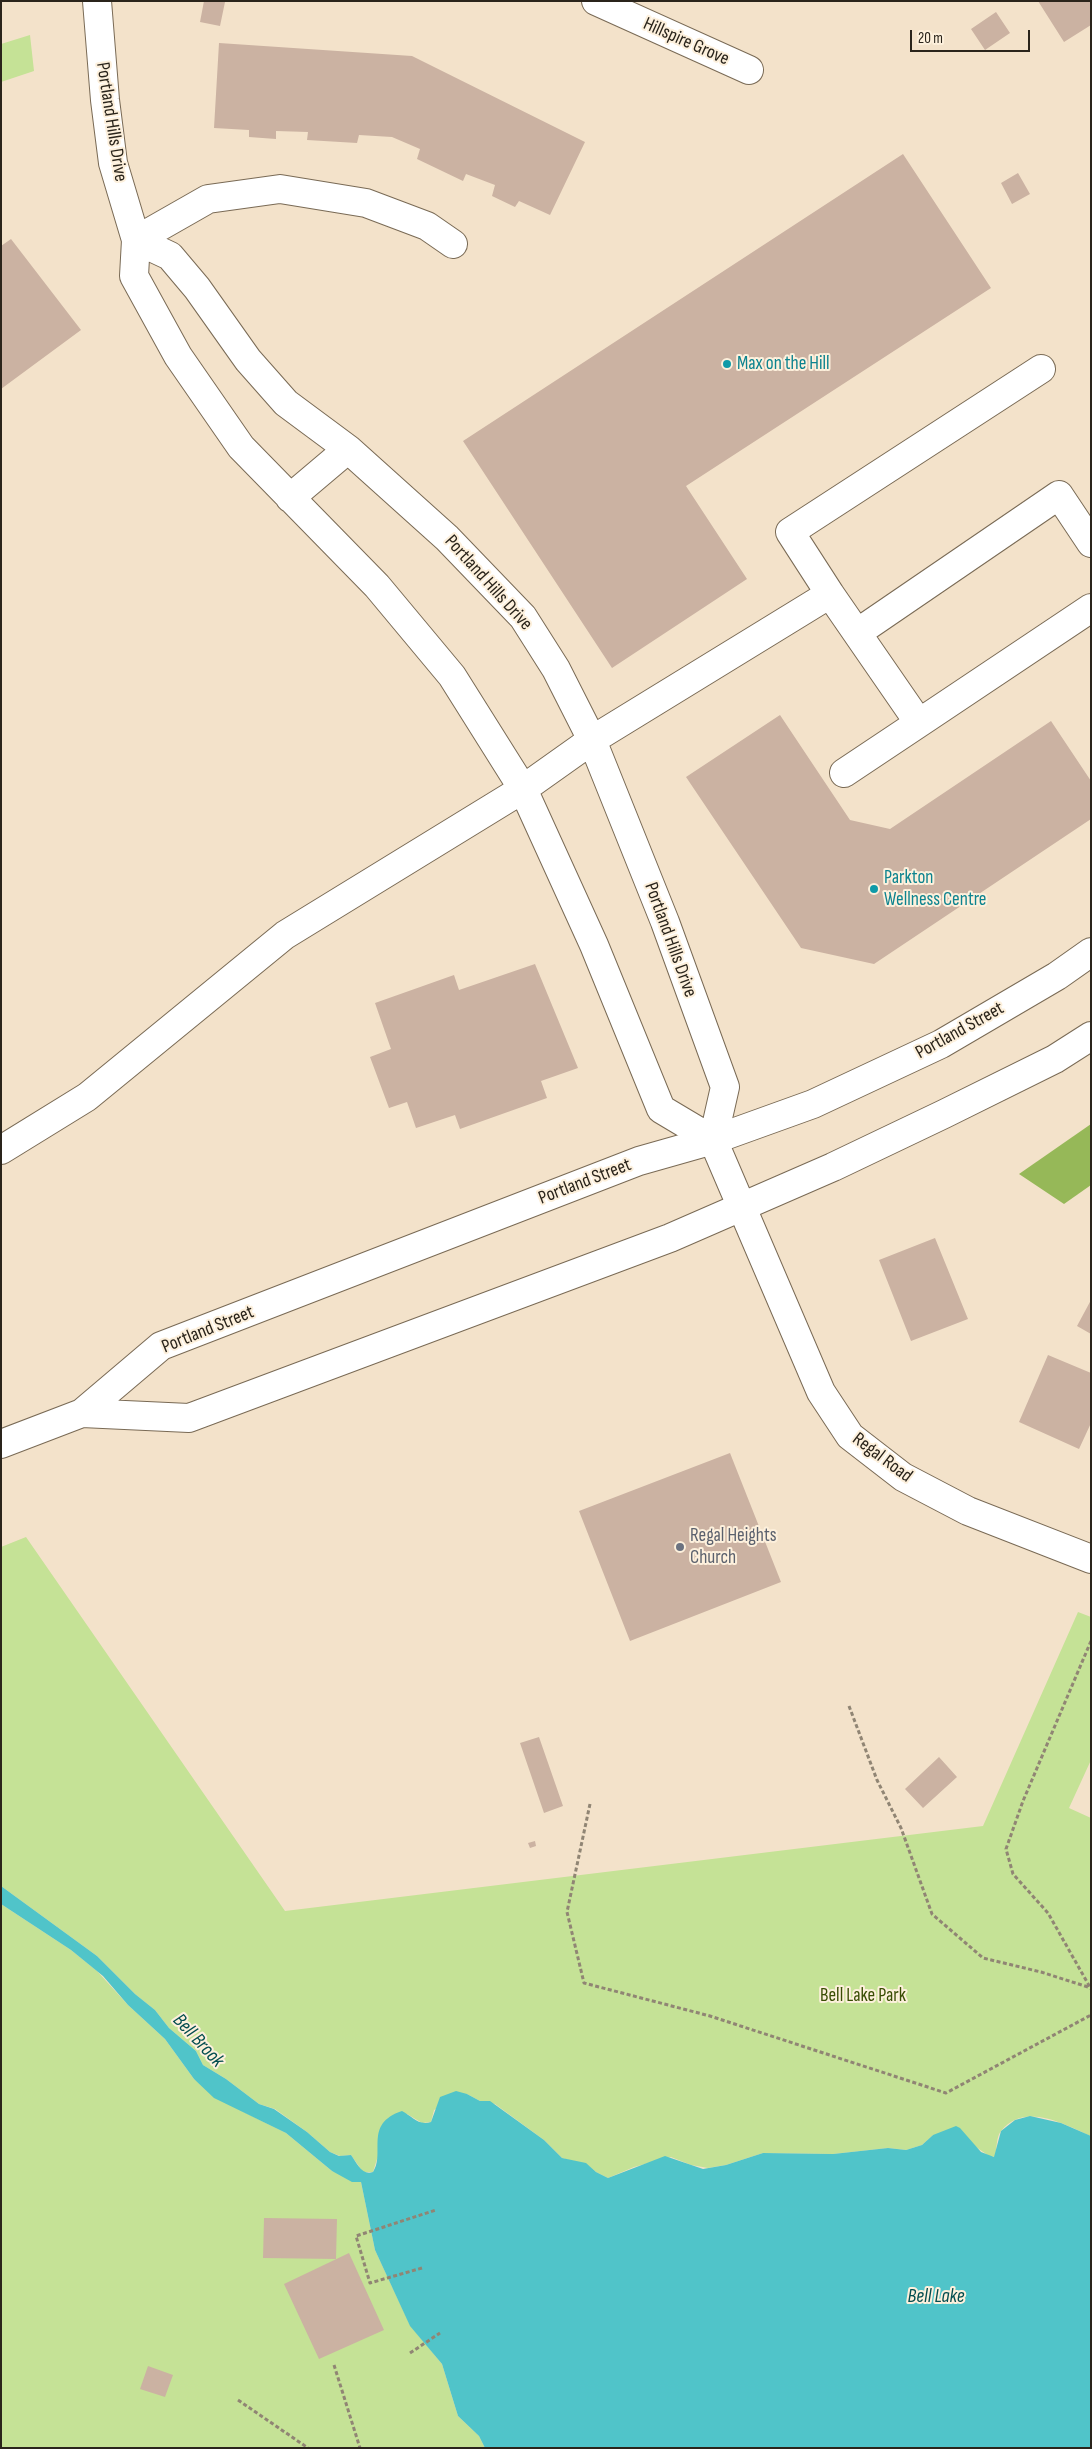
<!DOCTYPE html>
<html>
<head>
<meta charset="utf-8">
<style>
  body { margin:0 }
  #map { position:relative; width:1092px; height:2449px; overflow:hidden; background:#f3e2ca; font-family:"Sofia Sans Condensed",sans-serif }
  canvas { display:block }
  .frame { position:absolute; inset:0; border:2px solid #2a241b; pointer-events:none }
  .scale { position:absolute; left:910px; top:30px; width:120px; height:22px; box-sizing:border-box; border:2px solid #2a241b; border-top:0; padding-left:6px; font-size:15px; line-height:18px; white-space:nowrap; color:#2a241b; -webkit-text-stroke:4px #fdf0dc; paint-order:stroke }
</style>
</head>
<body>
<div id="map">
<canvas width="1092" height="2449"></canvas>
<div class="frame"></div>
<div class="scale">20 m</div>
</div>
<script>
const context = document.querySelector('canvas').getContext('2d');
context.lineJoin = 'round';
function fillPath(path, color) { context.fillStyle = color; context.fill(path, 'evenodd'); }
function trace(path, color, width, dash) { context.strokeStyle = color; context.lineWidth = width; context.lineCap = dash ? 'butt' : 'round'; context.setLineDash(dash || []); context.stroke(path); }
function label(font, color, halo, rows, align = 'center') {
  context.font = font + ' "Sofia Sans Condensed",sans-serif'; context.lineWidth = 4; context.setLineDash([]); context.textBaseline = 'middle'; context.strokeStyle = halo; context.fillStyle = color; for (const [text, x, y, turn = 0] of rows) {
    context.save(); context.translate(x, y); context.rotate((+turn || 0) * Math.PI / 180); context.textAlign = isNaN(turn) ? turn : align; if (halo) context.strokeText(text, 0, 0); context.fillText(text, 0, 0); context.restore();
  }
}
fillPath(new Path2D(`
  M30,35l4,36 -33,11v-38z
  M26,1537l259,374 698,-85 95,-214 13,5v143l-22,48 22,10v318c-26,-11 -66,-35 -90,-5 -5,6 -4,18 -6,26l-6,-1 -13,-9 -43,-12 -11,10 -16,5 -18,-2 -55,6 -70,-1 -37,12 -18,3 -17,-3 -20,-8 -37,10 -26,11 -12,-6 -7,-6 -27,-8 -18,-18 -49,-36 -15,-3 -13,-7 -33,16 -3,12 -9,1 -15,-9 -30,45 -4,13h-10l-12,-17 -11,1 -10,-4 -23,-20 -32,-23 -16,-5 -33,-25 -23,-14 -7,-14 -27,-23 -14,-18 -20,-16 -38,-38 -96,-70v-339z
  M1,1904l70,46 26,21 31,34 37,34 29,40 50,33 42,21 46,38 29,11 14,68 35,75 32,39 16,52 21,20 6,12h-484z`), '#c5e296');
fillPath(new Path2D(`
  M1091,1124v61l-27,19 -45,-30z`), '#96b858');
fillPath(new Path2D(`
  M1,1886l96,70 38,38 20,16 14,18 27,23 7,14 23,14 33,25 15,5 33,23 23,20 9,4 12,-1c6,8 11,21 22,17 13,-19 -10,-48 29,-61 10,5 16,15 29,11l9,-25 16,-6 11,3 13,7h10l54,39 18,18 24,5 10,9 12,6 57,-22 38,13 23,-4 37,-12 70,1 55,-6 18,2 16,-5 11,-10 23,-9 4,2 21,24 13,5 7,-26 14,-11 15,-4 31,7 30,13v312h-606l-6,-12 -21,-20 -16,-52 -32,-38 -35,-76 -14,-68h-9l-20,-11 -46,-38 -72,-35 -20,-19 -29,-40 -37,-34 -25,-29 -32,-26 -70,-46z`), '#50c4c9');
fillPath(new Path2D(`
  M204,1l21,1 -5,24 -20,-4z
  M1038,1h53v24l-27,17z
  M996,12l14,21 -25,17 -14,-21z
  M219,43l193,13 173,86 -35,73 -31,-14 -4,6 -23,-11 3,-11 -29,-11 -3,7 -46,-22 3,-10 -28,-12 -33,-2 -2,8 -50,-3 1,-8 -32,-1v8l-27,-2v-7l-35,-2z
  M903,154l88,134 -305,198 61,93 -135,89 -149,-227z
  M1018,173l12,21 -18,10 -11,-21z
  M11,239l70,91 -80,59v-143z
  M780,715l70,105 40,9 161,-108 40,60v38l-217,145 -73,-16 -115,-171z
  M535,964l43,104 -37,13 6,17 -87,31 -5,-14 -39,13 -9,-26 -18,6 -19,-51 21,-8 -16,-46 79,-28 5,15z
  M935,1238l33,81 -57,22 -32,-81z
  M1091,1300v34l-14,-8z
  M1048,1355l43,18v50l-12,26 -60,-27z
  M730,1453l51,129 -151,59 -51,-130z
  M539,1737l24,69 -19,7 -24,-70z
  M939,1757l18,20 -34,31 -18,-19z
  M535,1841l1,5 -6,2 -2,-5z
  M264,2218l73,1 -1,40 -73,-1z
  M349,2253l35,77 -65,29 -35,-75z
  M148,2366l25,9 -8,22 -25,-8z`), '#cbb2a2');
const minor = new Path2D(`
  M97,1l8,99 8,63 23,77 -2,36 44,80 63,91 136,139 75,90 71,113 71,156 67,164 52,31 108,252 29,44 53,41 65,34 123,48
  M596,1l153,69
  M136,240l34,16 27,32 51,72 38,43 62,46 99,89 76,79 33,52 36,71 73,182 60,165 -12,53
  M136,240l72,-41 72,-10 86,14 61,23 26,18
  M290,498l58,-49
  M830,594l89,129 -75,50
  M857,633l202,-138 32,48
  M919,723l172,-115
  M1,1150l86,-53 198,-162 238,-146 69,-49 238,-146 -40,-62 251,-163`);
const major = new Path2D(`
  M82,1413l107,5 481,-180 163,-71 111,-53 111,-55 36,-23
  M1,1444l81,-31 79,-67 478,-185 74,-21 100,-36 128,-60 116,-68 34,-24`);
trace(minor, '#796a55', 30);
trace(major, '#796a55', 30);
trace(new Path2D(`
  M1091,1641l-68,160 -17,48 7,25 35,39 43,76
  M849,1706l28,74 24,48 31,86 51,44 58,14 47,15
  M590,1804l-23,108 17,71 126,33 236,77 145,-78
  M422,2268l-52,15 -14,-47 80,-26
  M410,2353l30,-20
  M334,2365l26,83
  M238,2400l70,48`), '#908574', 3, [4, 2.5]);
trace(minor, '#fff', 28);
trace(major, '#fff', 28);
for (const [x, y, r, color] of [
  [727,364,5,"#0f9aa8"],
  [874,889,5,"#0f9aa8"],
  [680,1547,5,"#6b7280"]
]) { const dot = new Path2D(); dot.arc(x, y, r, 0, 2 * Math.PI); context.fillStyle = color; context.fill(dot); trace(dot, '#fdf0dc', 2); }
label('19px', '#2a241b', '#fdf0dc', [
  ["Hillspire Grove",686,42,24],
  ["Portland Hills Drive",111,122,81],
  ["Portland Hills Drive",488,583,48],
  ["Portland Hills Drive",670,940,70],
  ["Portland Street",960,1031,-29],
  ["Portland Street",585,1182,-21],
  ["Portland Street",208,1330,-22],
  ["Regal Road",882,1458,37]
]);
label('19px', '#0d838f', '#fdf0dc', [
  ["Max on the Hill",737,364],
  ["Parkton",884,878],
  ["Wellness Centre",884,900]
], 'left');
label('19px', '#5b616d', '#fdf0dc', [
  ["Regal Heights",690,1536],
  ["Church",690,1558]
], 'left');
label('19px', '#394d04', '#fdf0dc', [
  ["Bell Lake Park",863,1996]
]);
label('italic 20px', '#034d4f', '#fdf0dc', [
  ["Bell Brook",198,2041,47],
  ["Bell Lake",936,2297]
]);
</script>
</body>
</html>
